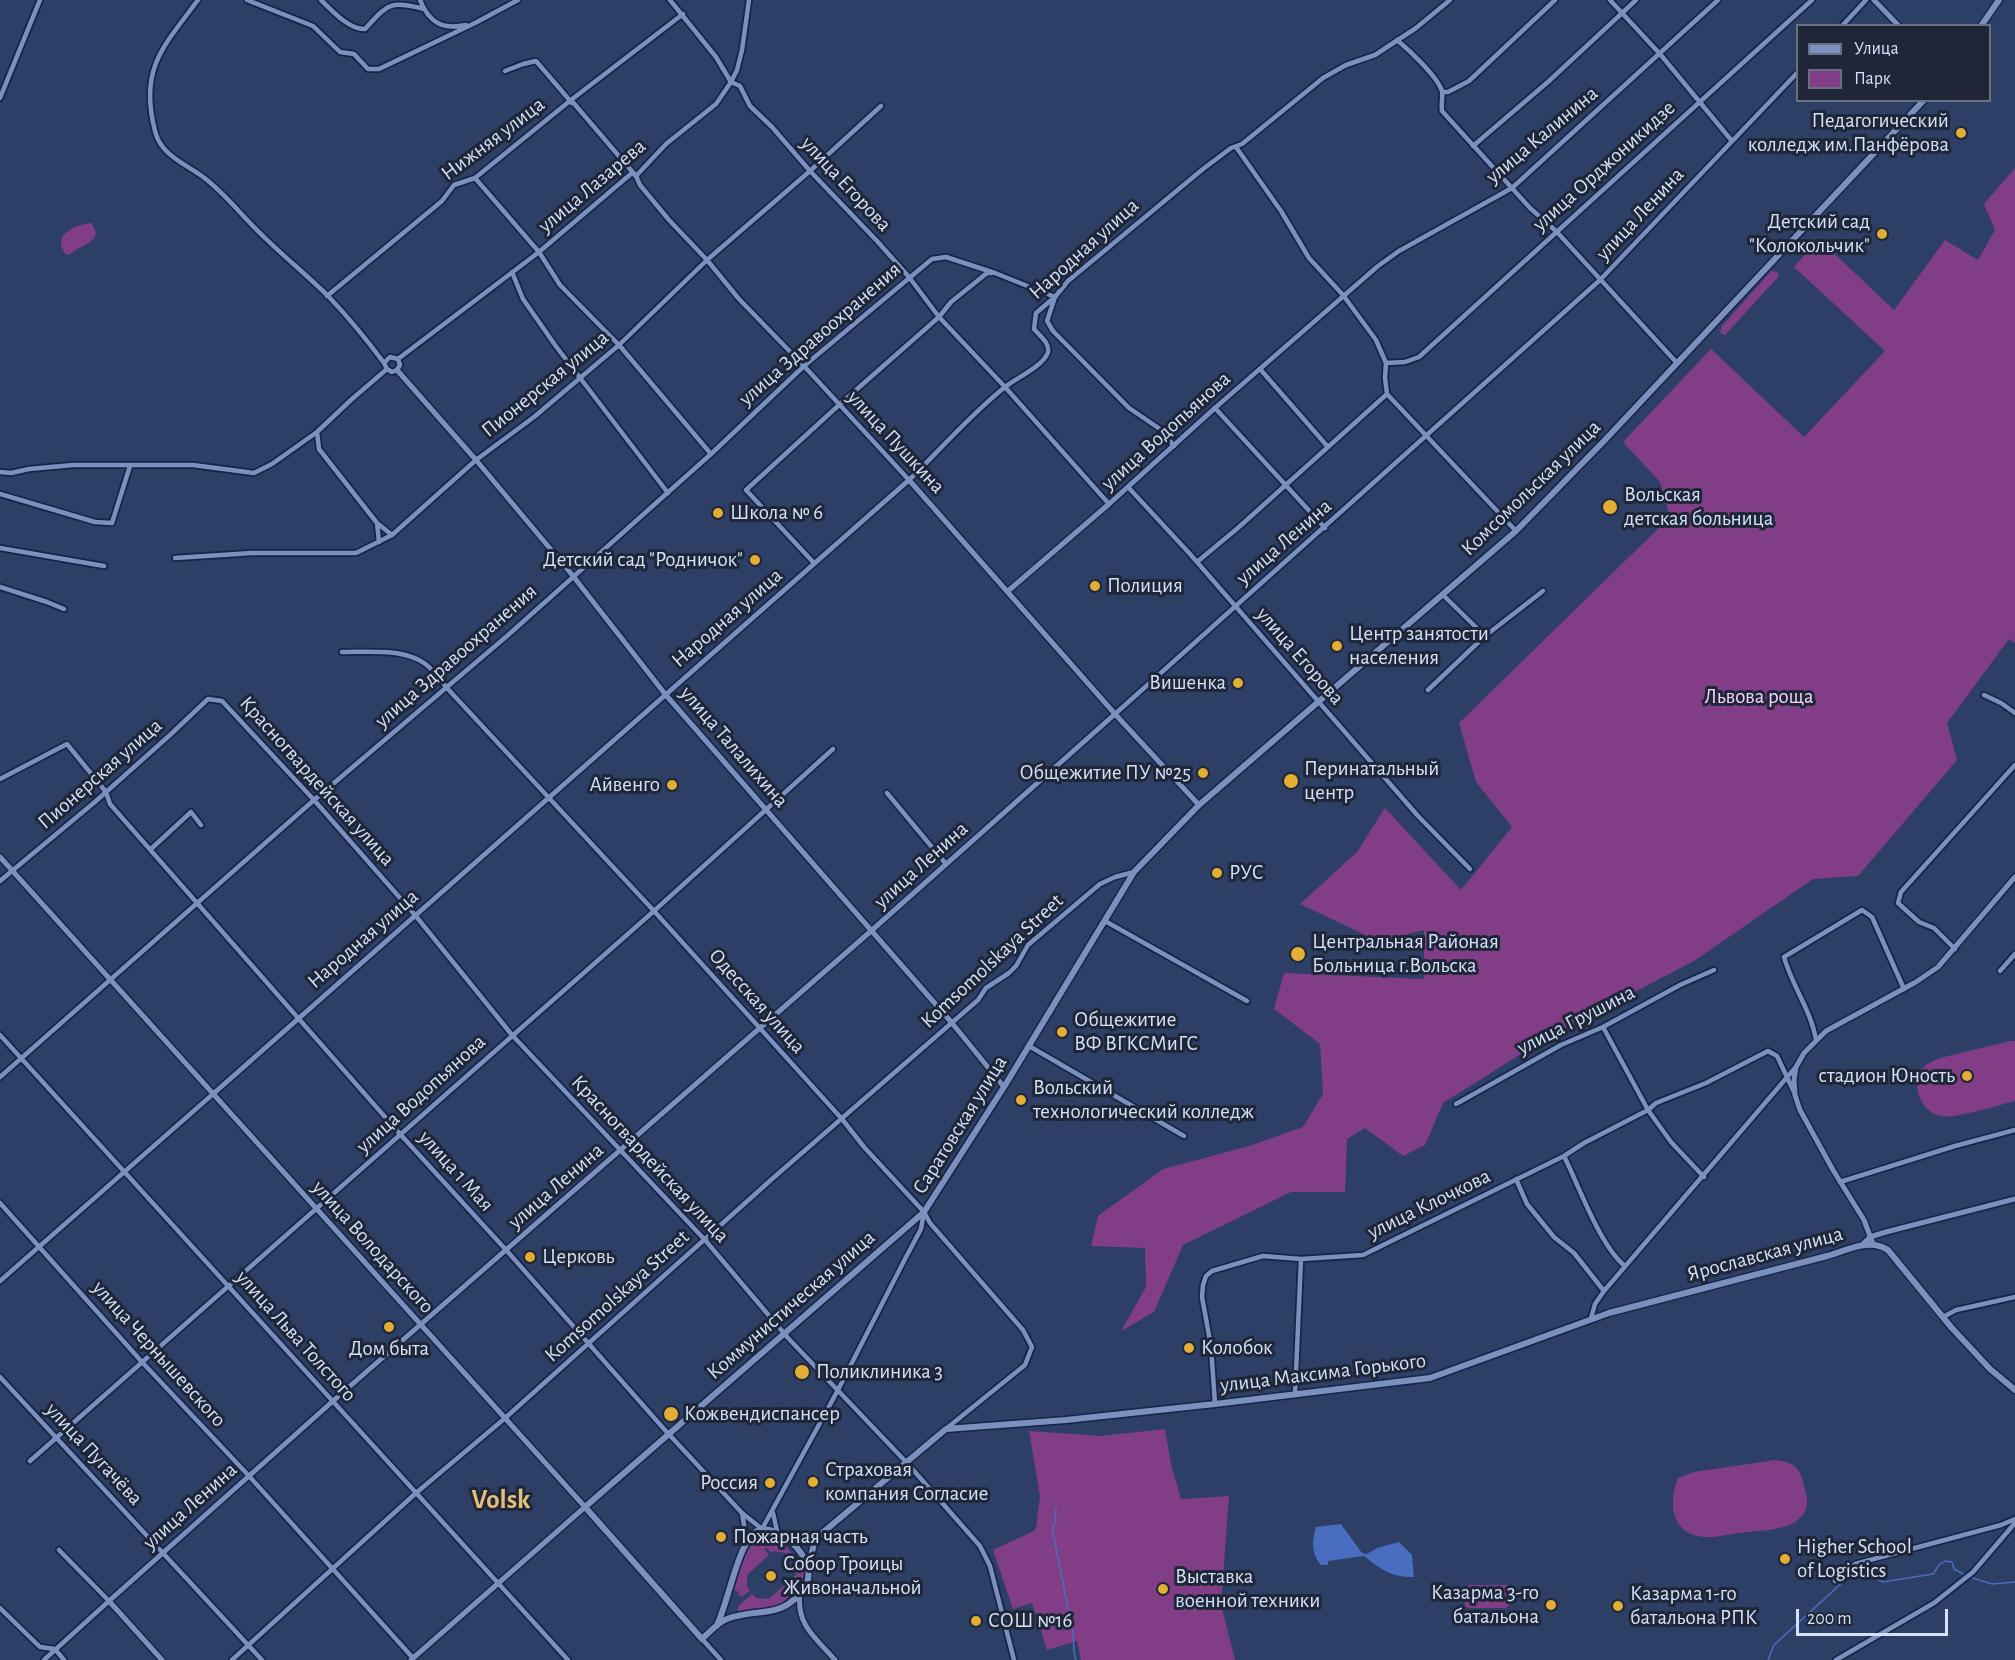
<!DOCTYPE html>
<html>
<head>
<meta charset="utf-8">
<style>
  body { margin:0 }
  #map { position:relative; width:2015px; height:1660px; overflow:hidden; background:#2d3f65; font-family:"Alegreya Sans",sans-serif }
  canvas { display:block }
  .legend { position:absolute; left:1796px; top:24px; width:195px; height:78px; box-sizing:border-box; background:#1e2638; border:2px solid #677085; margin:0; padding:8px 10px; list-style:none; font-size:18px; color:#d4e0f8 }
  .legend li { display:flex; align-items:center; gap:12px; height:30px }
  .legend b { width:30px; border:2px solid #677085 }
  .scale { position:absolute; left:1796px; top:1609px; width:152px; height:27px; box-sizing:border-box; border:3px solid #d4e0f8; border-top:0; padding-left:8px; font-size:18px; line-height:21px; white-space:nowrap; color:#d4e0f8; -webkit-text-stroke:4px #1e2638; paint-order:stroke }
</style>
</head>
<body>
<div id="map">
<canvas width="2015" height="1660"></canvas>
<ul class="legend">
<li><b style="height:8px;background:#7b90bc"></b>Улица</li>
<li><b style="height:16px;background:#813e87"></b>Парк</li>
</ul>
<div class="scale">200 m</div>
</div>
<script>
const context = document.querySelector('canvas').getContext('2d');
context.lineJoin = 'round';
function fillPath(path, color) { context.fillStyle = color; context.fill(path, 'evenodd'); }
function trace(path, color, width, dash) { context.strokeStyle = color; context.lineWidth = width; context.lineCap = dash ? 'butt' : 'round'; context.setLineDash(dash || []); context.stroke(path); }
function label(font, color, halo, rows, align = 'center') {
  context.font = font + ' "Alegreya Sans",sans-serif'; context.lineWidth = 6; context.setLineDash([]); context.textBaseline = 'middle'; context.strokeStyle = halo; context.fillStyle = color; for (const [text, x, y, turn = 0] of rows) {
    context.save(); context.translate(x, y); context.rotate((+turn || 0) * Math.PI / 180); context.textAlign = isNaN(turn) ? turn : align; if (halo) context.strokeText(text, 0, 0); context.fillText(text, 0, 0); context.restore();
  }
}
fillPath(new Path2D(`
  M2015,168v475l-6,-4 -62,84 10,37 -99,116 -45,3 -119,82 -146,76 -105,66 -18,42 -22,11 -38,-28 -18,11 -2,53h-54l-108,53 -29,67 -33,19 25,-44 -1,-39 -54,-2 7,-30 65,-47 86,-23 54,-19 20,-33 -3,-50 -46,-35 10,-36 140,6v-49l-46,11 -78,-37 57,-52 28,-44 76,82 51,-63 -36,-45 -17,-59 211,-206 -10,-35 -37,-40 88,-93 93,88 81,-86 -91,-84 25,-28 75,71 51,-70 33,20 17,-30 -11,-26z
  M91,223c11,14 0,19 -12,25 -6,3 -7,6 -13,7 -15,-20 8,-30 25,-32z
  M1771,271l6,1 2,4 -54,59 -5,-2 2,-7z
  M2010,1041h5v60c-17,4 -58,18 -74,15 -19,-4 -30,-27 -20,-45 4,-7 12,-10 19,-13z
  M1165,1429l6,35 10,35 48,-3 -8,108 14,56h-154l-4,-19 -30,9 -15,-47 -19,6 -20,-59 41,-19 2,-3 4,-31 -11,-66 72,5z
  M1775,1460c16,2 24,5 28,22 3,11 7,21 1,31 -12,19 -44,17 -64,20 -11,1 -25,5 -36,4 -33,-2 -36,-35 -26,-59l16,-6z
  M764,1535c12,2 20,9 28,18 17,17 15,27 -2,42 -5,5 -9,10 -15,12 -11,4 -25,4 -37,6v-7l14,-12 4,4 13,1 27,-24 -2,-20 -20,-4 -3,2 -5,-6 -2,2 5,6 -22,20v12l3,4 -7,5 -5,-1 1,-3 -5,-2c5,-15 13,-52 30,-55z
  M1470,1585h37l2,3v17l-3,3h-37l-4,-2v-19z`), '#813e87');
fillPath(new Path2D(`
  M1341,1524l21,29 5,1 10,-6 22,-6 13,13 2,22c-24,0 -32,-7 -50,-21l-36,5v4h-7c-10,-11 -9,-24 -5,-38z`), '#496dc1');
trace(new Path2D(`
  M1056,1508l-1,16 -3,4 16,80 4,7 -2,5c6,14 1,26 6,40
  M1969,1577l23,7 23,-2
  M1768,1660l6,-15 71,-65 12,-6 14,2 12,6 50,-8 6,-9 6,-4 7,1 2,7 11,6`), '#496dc1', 1.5);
const minor = new Path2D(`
  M198,0c-35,47 -59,69 -43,131 6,26 34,34 52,49 20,16 36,37 55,55 21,21 45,40 67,62 20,21 38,43 55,66
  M247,0l66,26 27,26 14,2 14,15h11l96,-46 43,-23
  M321,0c11,11 29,30 44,29 23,-25 24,-29 59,-20
  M420,0c9,23 23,30 46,25
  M670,0l46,57 15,25 9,4 10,20 22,21 38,44 67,70 32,36 30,40 66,70 104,117
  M1610,0l50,54 72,87
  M1842,26l24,-26
  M1397,40c12,10 40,36 45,51 1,5 -1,14 0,20l88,97 26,23 121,132
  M505,71l18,-7 13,-3 36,42
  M1442,92h6l21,-11 86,-81
  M0,98l40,-98
  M571,100l65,76 4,9 29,35 38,40 32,39 65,67 105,114c32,-31 62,-66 96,-93 11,-9 39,-21 43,-35 2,-9 -9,-17 -14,-23l2,-16 19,-16 13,-16 135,-112 28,-21 11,-4 81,-66 23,-13 29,-10 41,-27 34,-28
  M1473,146l76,-65 87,-81
  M1236,147l45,64 28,47 34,37 33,45 10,23 -1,15 2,16
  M475,178l64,74 21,33 59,60 92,109
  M512,272l11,27 32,46 113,148
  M327,296l115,-95 12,-16 21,-7 96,-78 112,-86
  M390,357l8,2 2,6 -3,5 -5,2 -5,-3 -3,-6z
  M398,359l141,-107 93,-79 4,3 30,-32 50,-40 15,-22 6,-12 5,-20 7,-50
  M1386,363l19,-1 14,-5 393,-357
  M1260,369l68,78
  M1387,394l129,137
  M317,432l2,17 58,74 15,12
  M0,472l11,1 18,-4 44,-4h120l61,8 18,-9 45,-32 35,-33 35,-30
  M1128,487l62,67 228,262 52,53
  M0,494l95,28 17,1 18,-57
  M377,523l2,19
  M1325,528l-110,-120 163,-142 21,-15 113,-63 206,-188
  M0,548l104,18
  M175,558l77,-5h104l36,-18 84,-75 58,-43 85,-72 88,-85 103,-89 71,-65
  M1197,562l42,-35 148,-133
  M814,563l-68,-73 93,-85 100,-88 12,-15 36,-29h5
  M0,587l47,15 17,7
  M1443,595l42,41
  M342,652c24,0 55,-3 77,8 12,6 19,17 27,27l208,224 188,208 22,28 60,65 6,11 93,107 9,17 -7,18 -78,63
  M1428,690l57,-54 58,-45
  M1984,695l17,8 14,10
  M1115,714l485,-434 198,-208
  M0,779l67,-35 39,48 4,12 290,330 107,117 157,178 78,84 20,16 76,-139 67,-131 16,-30 3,-17
  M887,793l59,71
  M151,849l40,-37 10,13
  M0,881l96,-80 74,-66 38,-36 14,2 92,99 101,115 97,120 193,205 83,98 119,125 73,83 10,20 24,94
  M1105,921l142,80
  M1955,949l-21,-21 -15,-6 -21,-19 3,-11 114,-127
  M2000,971l15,-17
  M1603,1027l45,83 23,32 33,35
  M0,1035l568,625
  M1816,1040c-5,-30 -24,-54 -32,-83l78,-47 10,7 32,72
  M1029,1046l155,90
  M0,1077l314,-277 193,-164 204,-182 93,-88 128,-107 14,-2 49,16 60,24 -8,24 6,10 76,77 31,21 14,17
  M1456,1104l105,-59 42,-18 77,-42 34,-15
  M1564,1156c15,30 36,90 61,110
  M1516,1179l11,25 27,33 20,16 30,38
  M1840,1182l115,-36 60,-16
  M0,1203l142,159 107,114 164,182
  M0,1281l213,-187
  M1943,1317l13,-7 59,-13
  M1591,1318l4,-14 9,-13 191,-223
  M0,1377l262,283
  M1295,1395l6,-136
  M1215,1404l-4,-58 -9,-49 1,-12 3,-9 6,-5 51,-15 38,3 62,-4 201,-99 20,-13 64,-33 8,-7 50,-20 62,-32 9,5 17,36
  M30,1461l624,-550 179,-162
  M742,1513l5,29
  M773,1513l4,18
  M1835,1581l20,-17 146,-39 14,-6
  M0,1608l40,39 15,2 9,11
  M702,1639l19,21
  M44,1660l65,-59 -50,-51
  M232,1660l184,-167 88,-74 268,-240 206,-179 8,-12 23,-15 7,-7 12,-21 72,-61 15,-7 19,-5
  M1836,1660l98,-57 39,-31 42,-49`);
const tertiary = new Path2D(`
  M1874,0l25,26
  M397,370l79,90 97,116 92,118 287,329 52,64
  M1008,591l101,-87 106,-96
  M0,857l585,650 -174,153
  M213,1094l696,-614 206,234 84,91
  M1863,1244l7,-7 16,-5 129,-33
  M1873,1244l-9,-24 -31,-50 -33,-60 -5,-15 -1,-15 2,-13 8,-14 22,-22 90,-49 22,-15 77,-90
  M800,1594c-4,31 16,44 35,66
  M162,1660l-53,-59 224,-200 538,-470 244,-217`);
const secondary = new Path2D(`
  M1981,26l18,-26
  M789,1541l12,1 14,-3 131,-110 120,-9 149,-16 215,-26 179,-65 218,-57c19,-5 42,-19 61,-6l63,77 39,42 25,21
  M809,1565l6,-26
  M717,1625c11,-23 20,-74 35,-90 20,-21 70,25 53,52 -23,34 -47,20 -78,32 -10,4 -17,13 -25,20l-117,-132 339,-295 80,-125 130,-215 65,-67 317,-274 88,-90 320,-341`);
trace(minor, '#152448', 8);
trace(tertiary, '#152448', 8);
trace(secondary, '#152448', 9);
trace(minor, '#7b90bc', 4.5);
trace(tertiary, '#7b90bc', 5);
trace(secondary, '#7b90bc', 6);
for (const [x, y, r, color] of [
  [1961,133,6,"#e2af34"],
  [1882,234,6,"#e2af34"],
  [1610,507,8,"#e2af34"],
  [718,513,6,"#e2af34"],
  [755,560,6,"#e2af34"],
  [1095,586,6,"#e2af34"],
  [1337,646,6,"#e2af34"],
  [1238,683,6,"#e2af34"],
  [1203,773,6,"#e2af34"],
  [1291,781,8,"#e2af34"],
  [672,785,6,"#e2af34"],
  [1217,873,6,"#e2af34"],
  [1298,954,8,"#e2af34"],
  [1062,1032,6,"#e2af34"],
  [1967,1076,6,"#e2af34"],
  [1021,1100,6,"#e2af34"],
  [530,1257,6,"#e2af34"],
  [389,1327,6,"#e2af34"],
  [1189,1348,6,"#e2af34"],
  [802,1372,8,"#e2af34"],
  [671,1414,8,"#e2af34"],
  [813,1482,6,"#e2af34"],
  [770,1483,6,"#e2af34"],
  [721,1537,6,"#e2af34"],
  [1785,1559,6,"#e2af34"],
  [771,1576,6,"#e2af34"],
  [1163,1589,6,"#e2af34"],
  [1551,1605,6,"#e2af34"],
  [1618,1606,6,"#e2af34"],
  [976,1621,6,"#e2af34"]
]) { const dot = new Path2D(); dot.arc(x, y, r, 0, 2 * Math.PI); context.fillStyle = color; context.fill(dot); trace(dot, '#1e2638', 2); }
label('21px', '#d4e0f8', '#1e2638', [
  ["Педагогический",1949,121,"right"],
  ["колледж им.Панфёрова",1949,145,"right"],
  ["Детский сад",1870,222,"right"],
  ["\"Колокольчик\"",1870,246,"right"],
  ["Вольская",1624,495],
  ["детская больница",1624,519],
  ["Школа № 6",730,513],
  ["Детский сад \"Родничок\"",743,560,"right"],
  ["Полиция",1107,586],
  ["Центр занятости",1349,634],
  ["населения",1349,658],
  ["Вишенка",1226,683,"right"],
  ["Перинатальный",1304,769],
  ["центр",1304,793],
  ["Общежитие ПУ №25",1191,773,"right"],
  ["Айвенго",660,785,"right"],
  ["РУС",1229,873],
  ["Центральная Районая",1312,942],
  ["Больница г.Вольска",1312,966],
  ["Общежитие",1074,1020],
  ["ВФ ВГКСМиГС",1074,1044],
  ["стадион Юность",1955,1076,"right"],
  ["Вольский",1033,1088],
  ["технологический колледж",1033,1112],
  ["Церковь",542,1257],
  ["Колобок",1201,1348],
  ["Дом быта",389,1349,"center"],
  ["Поликлиника 3",816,1372],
  ["Кожвендиспансер",684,1414],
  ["Страховая",825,1470],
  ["компания Согласие",825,1494],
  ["Россия",758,1483,"right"],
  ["Пожарная часть",733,1537],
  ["Higher School",1797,1547],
  ["of Logistics",1797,1571],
  ["Собор Троицы",783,1564],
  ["Живоначальной",783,1588],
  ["Выставка",1175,1577],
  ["военной техники",1175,1601],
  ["Казарма 3-го",1539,1593,"right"],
  ["батальона",1539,1617,"right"],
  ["Казарма 1-го",1630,1594],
  ["батальона РПК",1630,1618],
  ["СОШ №16",988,1621]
], 'left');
label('21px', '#d4e0f8', '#1e2638', [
  ["улица Калинина",1542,135,-40],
  ["Нижняя улица",493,139,-37],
  ["улица Орджоникидзе",1604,166,-42],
  ["улица Егорова",846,184,47],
  ["улица Лазарева",592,186,-40],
  ["улица Ленина",1640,214,-47],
  ["Народная улица",1084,249,-42],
  ["улица Здравоохранения",820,334,-41],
  ["Пионерская улица",545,384,-39],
  ["улица Водопьянова",1166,431,-42],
  ["улица Пушкина",896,442,47],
  ["Комсомольская улица",1531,488,-44],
  ["улица Ленина",1284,542,-41],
  ["Народная улица",727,618,-41],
  ["улица Здравоохранения",456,656,-41],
  ["улица Егорова",1300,656,49],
  ["улица Талалихина",734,747,49],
  ["Пионерская улица",100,774,-41],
  ["Красногвардейская улица",317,781,48],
  ["улица Ленина",921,865,-42],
  ["Народная улица",363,939,-41],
  ["Komsomolskaya Street",992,961,-43],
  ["Одесская улица",757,1001,48],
  ["улица Грушина",1576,1020,-27],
  ["улица Водопьянова",421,1094,-42],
  ["Саратовская улица",960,1125,-58],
  ["Красногвардейская улица",650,1159,47],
  ["улица 1 Мая",456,1171,48],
  ["улица Ленина",556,1186,-41],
  ["улица Клочкова",1429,1204,-26],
  ["улица Володарского",373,1247,48],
  ["Ярославская улица",1765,1254,-15],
  ["Komsomolskaya Street",617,1296,-42],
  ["Коммунистическая улица",791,1305,-41],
  ["улица Льва Толстого",296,1336,48],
  ["улица Чернышевского",159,1354,48],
  ["улица Максима Горького",1323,1373,-7],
  ["улица Пугачёва",94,1454,47],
  ["улица Ленина",190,1506,-42]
]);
label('21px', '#f9d4fb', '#1e2638', [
  ["Львова роща",1759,697]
]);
label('bold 27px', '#e3bf77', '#1e2638', [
  ["Volsk",501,1500]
]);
</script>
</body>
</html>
